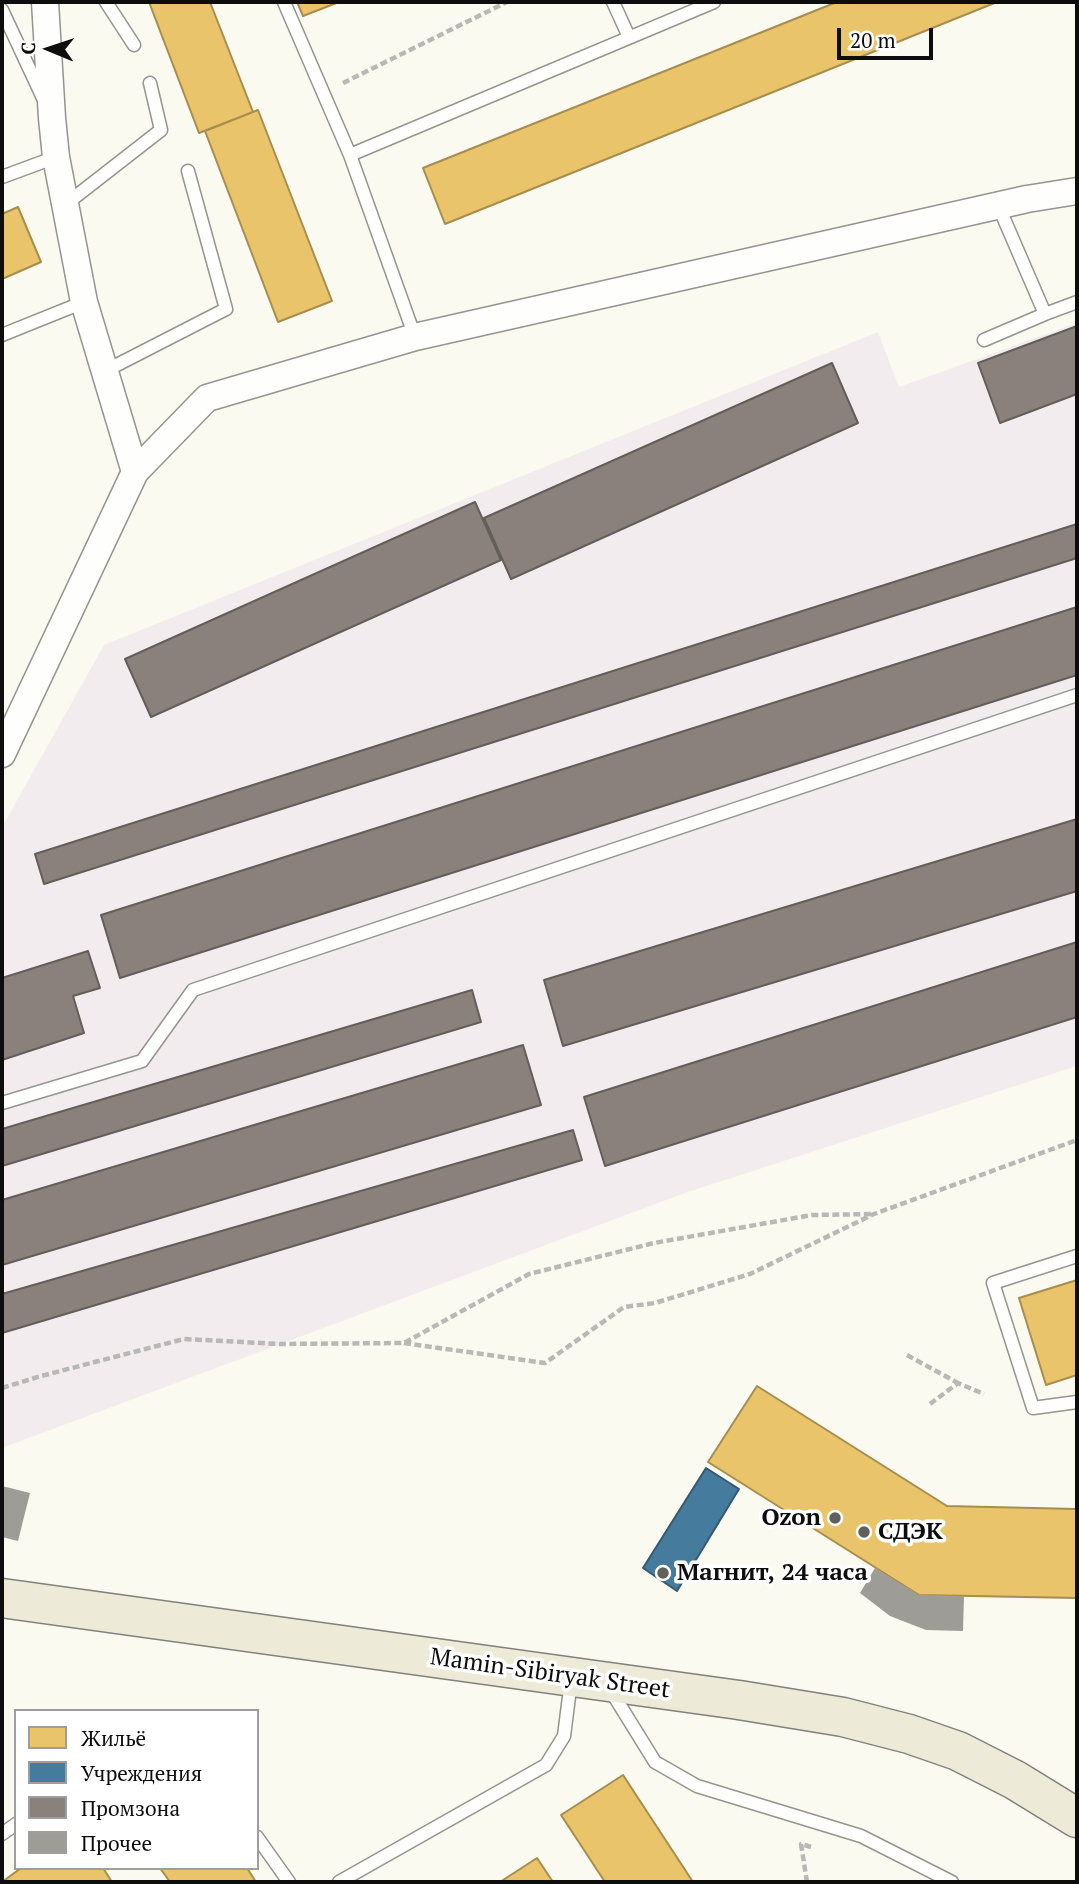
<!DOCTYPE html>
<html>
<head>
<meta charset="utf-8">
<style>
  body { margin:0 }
  #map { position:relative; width:1079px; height:1884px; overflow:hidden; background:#fbfaf1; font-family:"PT Serif",serif }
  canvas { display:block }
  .frame { position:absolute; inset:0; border:4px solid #0d0d0d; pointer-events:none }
  .legend { position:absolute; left:14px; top:1709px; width:245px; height:161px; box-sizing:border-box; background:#fff; border:2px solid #9e9e9e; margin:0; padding:9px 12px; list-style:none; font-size:21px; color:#0d0d0d }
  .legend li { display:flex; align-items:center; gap:14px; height:35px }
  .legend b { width:35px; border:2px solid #9e9e9e }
  .north { position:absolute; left:14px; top:14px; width:70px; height:70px; -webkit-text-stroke:5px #fff; paint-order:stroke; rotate:272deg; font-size:19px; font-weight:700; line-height:28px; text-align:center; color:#0d0d0d }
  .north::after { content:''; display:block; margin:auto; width:24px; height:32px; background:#0d0d0d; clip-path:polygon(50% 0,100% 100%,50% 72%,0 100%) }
  .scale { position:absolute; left:837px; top:28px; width:96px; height:32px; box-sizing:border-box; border:4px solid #0d0d0d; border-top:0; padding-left:9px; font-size:21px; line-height:24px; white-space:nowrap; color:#0d0d0d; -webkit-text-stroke:5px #fff; paint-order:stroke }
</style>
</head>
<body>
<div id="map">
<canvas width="1079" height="1884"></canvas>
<div class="frame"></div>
<ul class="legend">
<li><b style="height:19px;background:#e9c46a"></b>Жильё</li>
<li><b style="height:19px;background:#457b9d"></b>Учреждения</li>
<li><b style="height:19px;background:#8a817c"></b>Промзона</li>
<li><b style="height:19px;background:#9e9c97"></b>Прочее</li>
</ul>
<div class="north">С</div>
<div class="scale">20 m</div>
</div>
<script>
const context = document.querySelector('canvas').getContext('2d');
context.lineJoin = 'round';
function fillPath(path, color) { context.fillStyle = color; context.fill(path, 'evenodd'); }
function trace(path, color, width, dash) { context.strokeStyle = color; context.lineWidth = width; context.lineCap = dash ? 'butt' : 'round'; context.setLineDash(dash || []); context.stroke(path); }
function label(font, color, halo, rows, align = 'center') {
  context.font = font + ' "PT Serif",serif'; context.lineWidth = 7; context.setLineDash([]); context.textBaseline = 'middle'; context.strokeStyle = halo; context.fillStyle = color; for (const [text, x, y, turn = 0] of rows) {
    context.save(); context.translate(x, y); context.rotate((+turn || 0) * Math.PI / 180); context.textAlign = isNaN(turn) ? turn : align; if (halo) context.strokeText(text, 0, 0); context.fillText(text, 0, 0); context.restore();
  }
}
fillPath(new Path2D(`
  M1077,323v743l-392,127 -683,255v-621l102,-182 774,-313 21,55z`), '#f3ecee');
const homes = new Path2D(`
  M149,2h61l43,110 -54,21z
  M297,2h42l-36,14z
  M837,2h160l-552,222 -22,-56z
  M258,110l74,191 -54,21 -73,-191z
  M18,207l23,55 -39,17v-65z
  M1077,1280v95l-31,10 -27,-87z
  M757,1386l190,120 130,3v89l-158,-3 -211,-133z
  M623,1775l70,107h-88l-44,-67z
  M537,1858l16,24h-53z
  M21,1868h82l9,14h-110z
  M160,1868h87l9,14h-86z`);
fillPath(homes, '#e9c46a');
trace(homes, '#a78d4e', 2);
const public = new Path2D(`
  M706,1468l33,21 -62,102 -34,-23z`);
fillPath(public, '#457b9d');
trace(public, '#345a72', 2);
const industry = new Path2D(`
  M1077,326v68l-77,29 -22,-60z
  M832,363l26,60 -347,156 -27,-61z
  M475,502l26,58 -350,157 -26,-58z
  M1077,524v34l-1033,326 -9,-30z
  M1077,607v68l-957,303 -19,-63z
  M1077,819v72l-514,155 -19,-66z
  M1077,942v75l-472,149 -21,-69z
  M88,951l12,37 -27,8 11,37 -82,27v-82z
  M472,990l9,32 -479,144v-37z
  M523,1045l18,60 -539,160v-65z
  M573,1130l9,30 -580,173v-39z`);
fillPath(industry, '#8a817c');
trace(industry, '#645e5b', 2);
fillPath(new Path2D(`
  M2,1486l28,7 -12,48 -16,-4z
  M875,1568l44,27 45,1 -1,35 -37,-1 -36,-14 -30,-23z`), '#9e9c97');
const lane = new Path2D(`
  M106,2l28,43
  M284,2l66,153 65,182
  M613,2l16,35
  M2,10l41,88
  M350,155l364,-153
  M2,177l54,-20
  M66,204l95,-74 -11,-47
  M1045,314l32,-12
  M2,335l82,-33
  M984,340l61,-26 -47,-109
  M105,371l121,-62 -38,-138
  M2,1103l140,-42 51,-71 884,-295
  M1077,1256l-84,27 40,125 44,-6
  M611,1691l44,71 42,24 164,50 91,46
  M2,1834l14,-10
  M257,1837l32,45
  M339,1882l207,-117 18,-29 7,-55`);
const street = new Path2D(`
  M45,2l7,116 4,39 28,145 51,170
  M2,754l133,-282 72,-74 208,-61 612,-138 50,-8`);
const primary = new Path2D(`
  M2,1598l737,102 104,17 66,17 49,17 57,29 62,38`);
trace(lane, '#949490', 15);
trace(street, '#949490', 29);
trace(primary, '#81817d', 41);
trace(new Path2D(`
  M343,83l164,-81
  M404,1343l141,20 79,-56 31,-4 95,-29 124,-60 203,-74
  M907,1355l51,28
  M2,1388l39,-12 143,-37 96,5 124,-1 125,-69 125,-31 158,-28 62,-1
  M930,1404l28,-21 26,11
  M807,1882l-6,-38 10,3`), '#b8b8b6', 4.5, [7, 3.5]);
trace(lane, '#fefefd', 12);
trace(street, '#fefefd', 26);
trace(primary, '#edead8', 38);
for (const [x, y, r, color] of [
  [835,1518,7,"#60605d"],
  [864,1532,7,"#60605d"],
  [663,1573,7,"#60605d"]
]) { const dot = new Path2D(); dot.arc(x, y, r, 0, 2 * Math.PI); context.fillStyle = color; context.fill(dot); trace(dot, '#fff', 2.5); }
label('bold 24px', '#0d0d0d', '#fff', [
  ["Ozon",821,1518,"right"],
  ["СДЭК",878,1532],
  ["Магнит, 24 часа",677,1573]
], 'left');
label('24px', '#0d0d0d', '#fff', [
  ["Mamin-Sibiryak Street",550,1674,8]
]);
</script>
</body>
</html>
